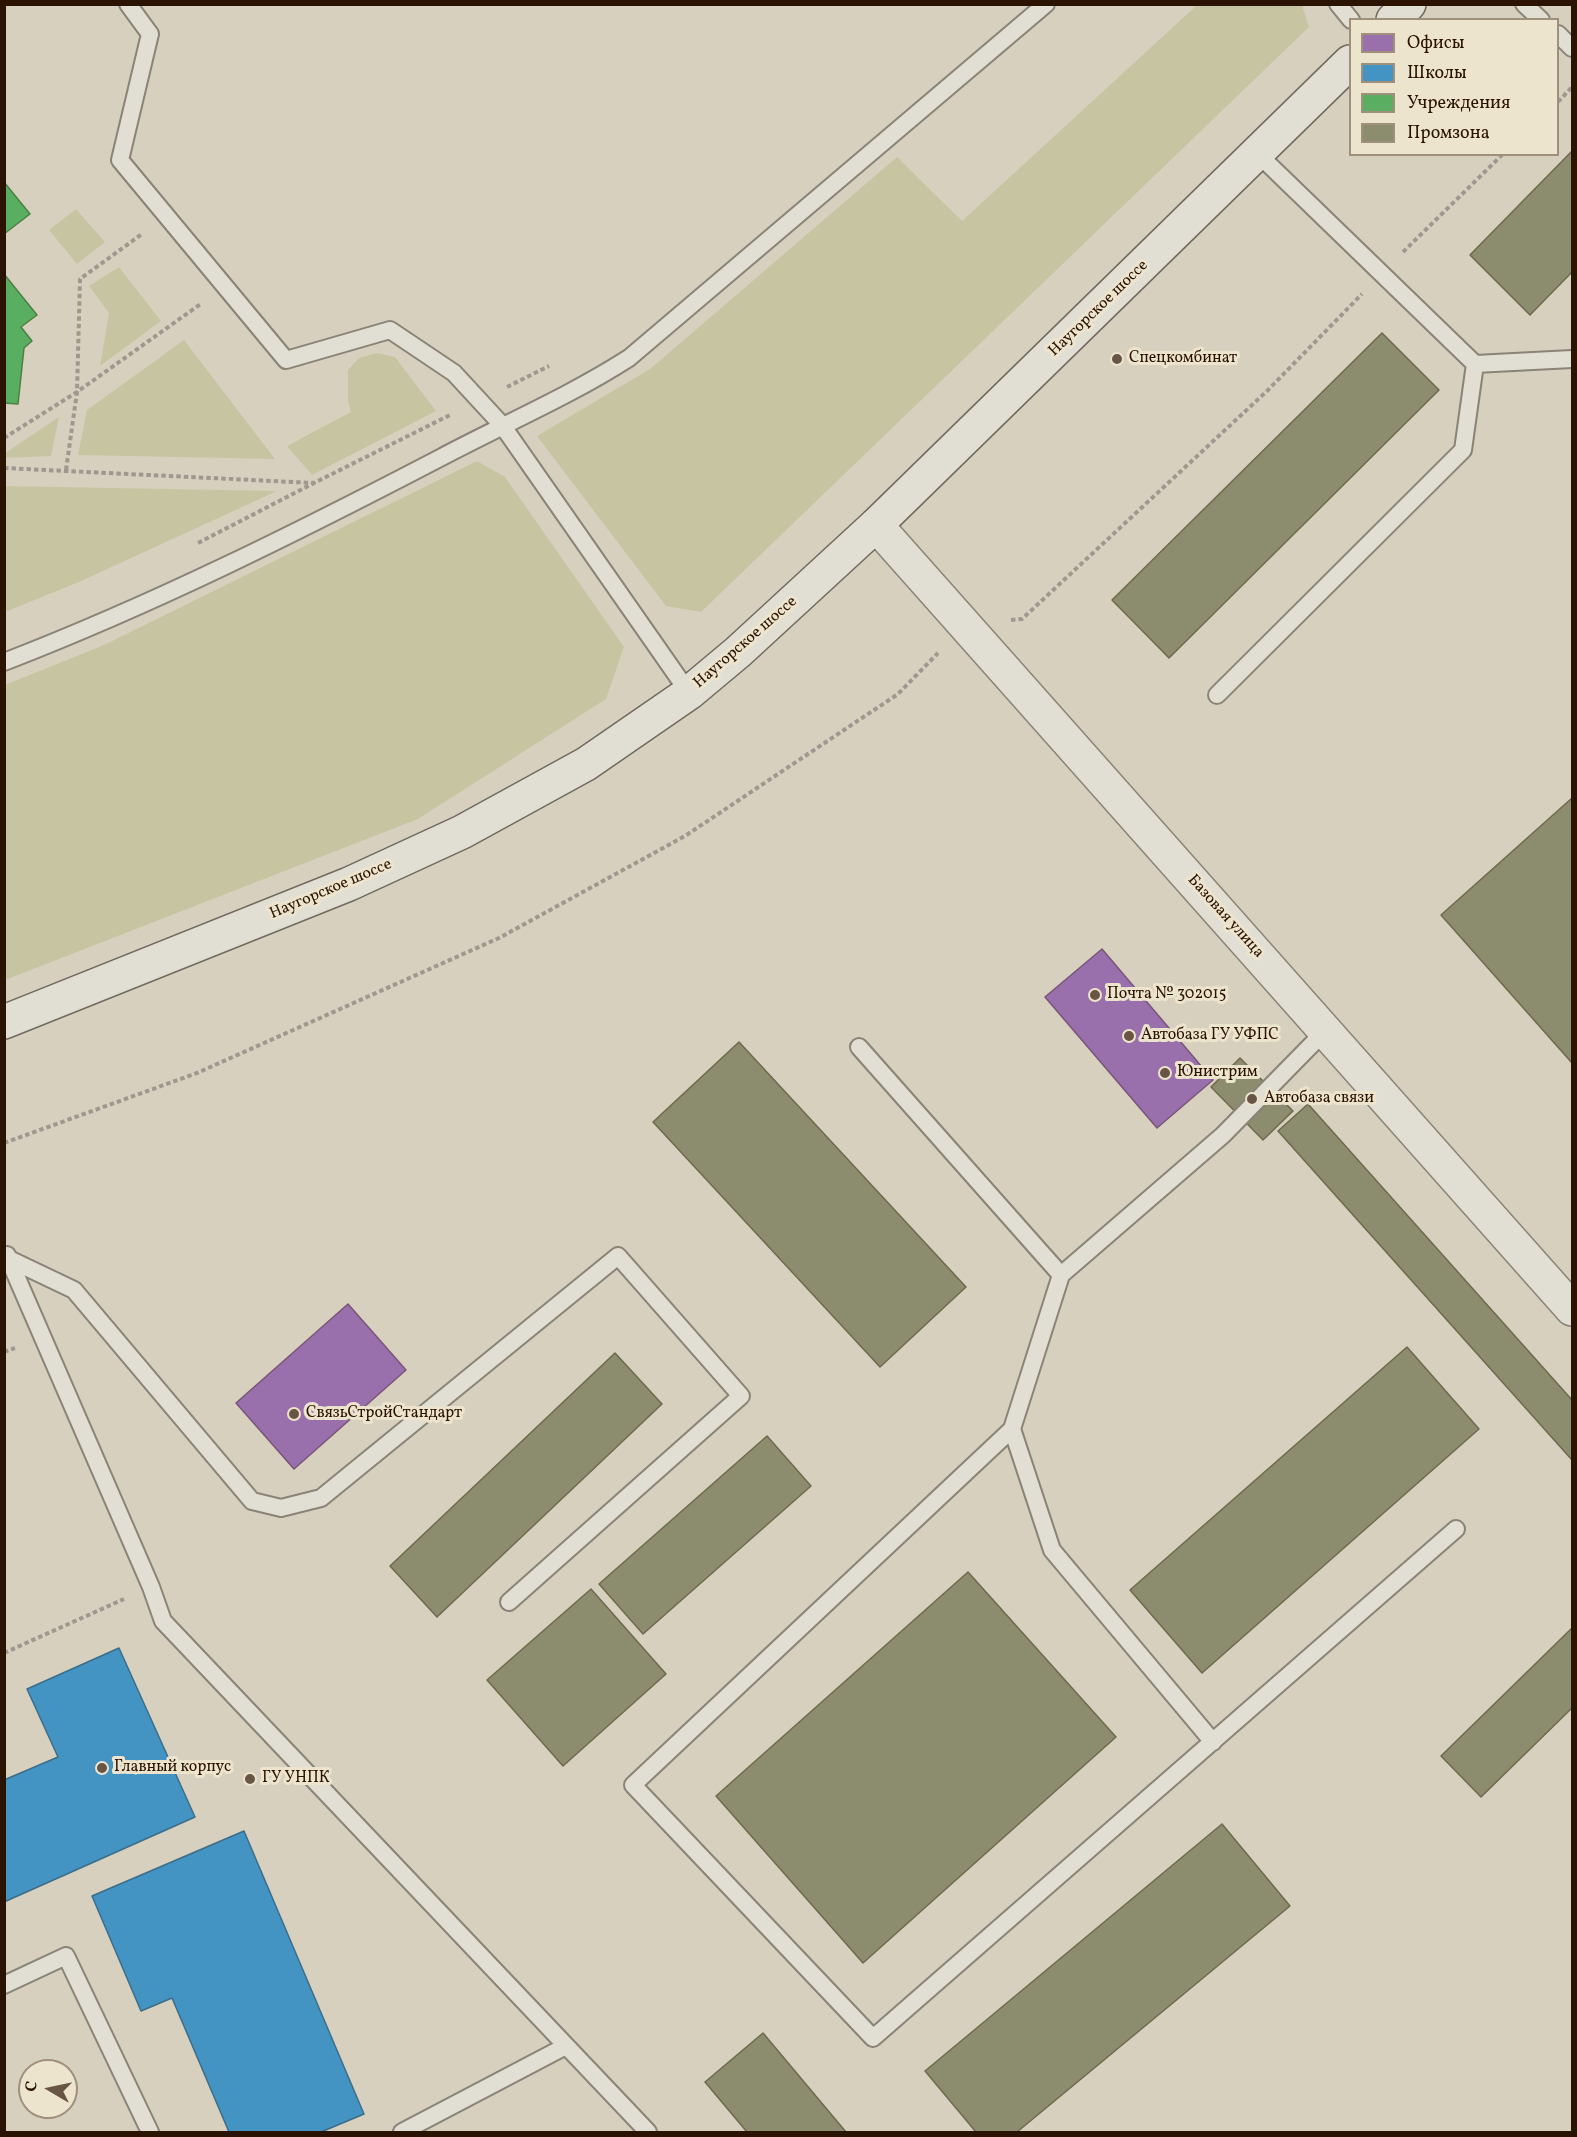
<!DOCTYPE html>
<html>
<head>
<meta charset="utf-8">
<style>
  body { margin:0 }
  #map { position:relative; width:1577px; height:2137px; overflow:hidden; background:#d8d0be; font-family:Vollkorn,serif }
  canvas { display:block }
  .frame { position:absolute; inset:0; border:6px solid #2b1301; pointer-events:none }
  .legend { position:absolute; left:1349px; top:18px; width:210px; height:138px; box-sizing:border-box; background:#ede4ce; border:2px solid #9f907c; margin:0; padding:8px 10px; list-style:none; font-size:18px; color:#2b1301 }
  .legend li { display:flex; align-items:center; gap:12px; height:30px }
  .legend b { width:30px; border:2px solid #9f907c }
  .north { position:absolute; left:18px; top:2059px; width:60px; height:60px; box-sizing:border-box; background:#ede4ce; border:2px solid #9f907c; border-radius:50%; rotate:279deg; font-size:16px; font-weight:700; line-height:24px; text-align:center; color:#2b1301 }
  .north::after { content:''; display:block; margin:auto; width:21px; height:27px; background:#685543; clip-path:polygon(50% 0,100% 100%,50% 72%,0 100%) }
</style>
</head>
<body>
<div id="map">
<canvas width="1577" height="2137"></canvas>
<div class="frame"></div>
<ul class="legend">
<li><b style="height:16px;background:#9970ab"></b>Офисы</li>
<li><b style="height:16px;background:#4393c3"></b>Школы</li>
<li><b style="height:16px;background:#5aae61"></b>Учреждения</li>
<li><b style="height:16px;background:#8c8c6e"></b>Промзона</li>
</ul>
<div class="north">С</div>
</div>
<script>
const context = document.querySelector('canvas').getContext('2d');
context.lineJoin = 'round';
function fillPath(path, color) { context.fillStyle = color; context.fill(path, 'evenodd'); }
function trace(path, color, width, dash) { context.strokeStyle = color; context.lineWidth = width; context.lineCap = dash ? 'butt' : 'round'; context.setLineDash(dash || []); context.stroke(path); }
function label(font, color, halo, rows, align = 'center') {
  context.font = font + ' Vollkorn,serif'; context.lineWidth = 6; context.setLineDash([]); context.textBaseline = 'middle'; context.strokeStyle = halo; context.fillStyle = color; for (const [text, x, y, turn = 0] of rows) {
    context.save(); context.translate(x, y); context.rotate((+turn || 0) * Math.PI / 180); context.textAlign = isNaN(turn) ? turn : align; if (halo) context.strokeText(text, 0, 0); context.fillText(text, 0, 0); context.restore();
  }
}
fillPath(new Path2D(`
  M1197,5h105l7,22 -608,585 -35,-6 -129,-170 113,-67 247,-212 65,64z
  M76,209l29,33 -28,22 -28,-34z
  M119,267l42,54 -61,45 9,-53 -20,-27z
  M184,340l91,119 -197,-4 9,-45z
  M377,353l18,4 41,54 -124,64 -25,-29 64,-34 -3,-11v-31l11,-12z
  M59,417l-8,39 -46,2v-5z
  M477,461l28,16 119,170 -18,52 -188,120 -413,161v-295l99,-40z
  M5,486l272,5 -198,91 -74,30z`), '#c7c5a1');
const offices = new Path2D(`
  M1102,949l111,131 -56,48 -112,-131z
  M348,1304l58,66 -112,99 -58,-66z`);
fillPath(offices, '#9970ab');
trace(offices, '#785478', 1.5);
const schools = new Path2D(`
  M119,1648l76,169 -191,85v-122l54,-23 -31,-68z
  M244,1831l120,283 -43,18h-92l-57,-134 -31,13 -49,-115z`);
fillPath(schools, '#4393c3');
trace(schools, '#3c6d89', 1.5);
const public = new Path2D(`
  M4,182l26,32 -26,20z
  M4,274l33,41 -16,12 11,14 -8,7 -6,56 -14,-1z`);
fillPath(public, '#5aae61');
trace(public, '#4c8044', 1.5);
const industry = new Path2D(`
  M1572,151v121l-42,43 -60,-60z
  M1382,333l57,57 -270,268 -57,-58z
  M1572,798v265l-131,-148z
  M739,1042l227,245 -86,80 -227,-245z
  M1240,1058l53,53 -30,29 -52,-53z
  M1308,1104l264,296v60l-294,-329z
  M1407,1347l72,82 -277,244 -72,-83z
  M615,1353l47,51 -225,213 -47,-51z
  M767,1436l44,50 -168,148 -44,-50z
  M968,1572l148,165 -253,226 -147,-167z
  M591,1589l75,85 -103,92 -76,-86z
  M1572,1628v80l-91,89 -40,-41z
  M1222,1824l68,82 -273,226h-41l-51,-61z
  M763,2033l83,99h-99l-42,-50z`);
fillPath(industry, '#8c8c6e');
trace(industry, '#6f684d', 1.5);
const lane = new Path2D(`
  M128,4l22,30 -30,126 166,200 104,-30 64,43 48,52 187,268
  M1338,4l13,16
  M1524,4l17,16
  M1558,34l14,14
  M1475,364l97,-5
  M4,662c150,-58 294,-130 436,-204 64,-34 128,-61 189,-100l417,-354
  M1217,695l246,-245 12,-86 -217,-210
  M859,1047l202,228 162,-140 103,-105
  M7,1255l144,332 12,34 485,511
  M9,1259l65,31 178,211 29,7 40,-10 297,-242 123,140 -232,206
  M1061,1275l-49,154 -379,356 240,253 583,-509
  M1012,1429l40,121 161,192
  M4,1985l62,-29 84,176
  M402,2132l164,-86`);
const street = new Path2D(`
  M876,525l696,784`);
const secondary = new Path2D(`
  M1393,20l16,-16
  M4,1022l345,-138 113,-52 124,-68 103,-71 49,-41 138,-127 474,-463`);
trace(lane, '#8a8376', 20);
trace(street, '#8a8376', 36);
trace(secondary, '#71695e', 36);
trace(new Path2D(`
  M1558,102l14,-15
  M1403,252l100,-98
  M507,387l42,-21
  M4,438l73,-46 125,-89
  M4,468l310,15 138,-69
  M66,470l11,-78 3,-113 62,-45
  M198,543l116,-60
  M1011,620l11,-1 245,-228 95,-97
  M4,1143l193,-70 302,-135 186,-102 213,-142 40,-41
  M4,1352l11,-4
  M4,1653l120,-54`), '#9e988f', 4, [4.5, 3]);
trace(lane, '#e1ded4', 16);
trace(street, '#e1ded4', 33);
trace(secondary, '#e1ded4', 33);
for (const [x, y, r, color] of [
  [1117,359,6,"#685543"],
  [1095,995,6,"#685543"],
  [1129,1036,6,"#685543"],
  [1165,1073,6,"#685543"],
  [1252,1099,6,"#685543"],
  [294,1414,6,"#685543"],
  [102,1768,6,"#685543"],
  [250,1779,6,"#685543"]
]) { const dot = new Path2D(); dot.arc(x, y, r, 0, 2 * Math.PI); context.fillStyle = color; context.fill(dot); trace(dot, '#ede4ce', 2); }
label('16px', '#2b1301', '#ede4ce', [
  ["Наугорское шоссе",1099,309,-44],
  ["Наугорское шоссе",746,643,-41],
  ["Наугорское шоссе",331,890,-23],
  ["Базовая улица",1225,917,48]
]);
label('16px', '#2b1301', '#ede4ce', [
  ["Спецкомбинат",1129,359],
  ["Почта № 302015",1107,995],
  ["Автобаза ГУ УФПС",1141,1036],
  ["Юнистрим",1177,1073],
  ["Автобаза связи",1264,1099],
  ["СвязьСтройСтандарт",306,1414],
  ["Главный корпус",114,1768],
  ["ГУ УНПК",262,1779]
], 'left');
</script>
</body>
</html>
